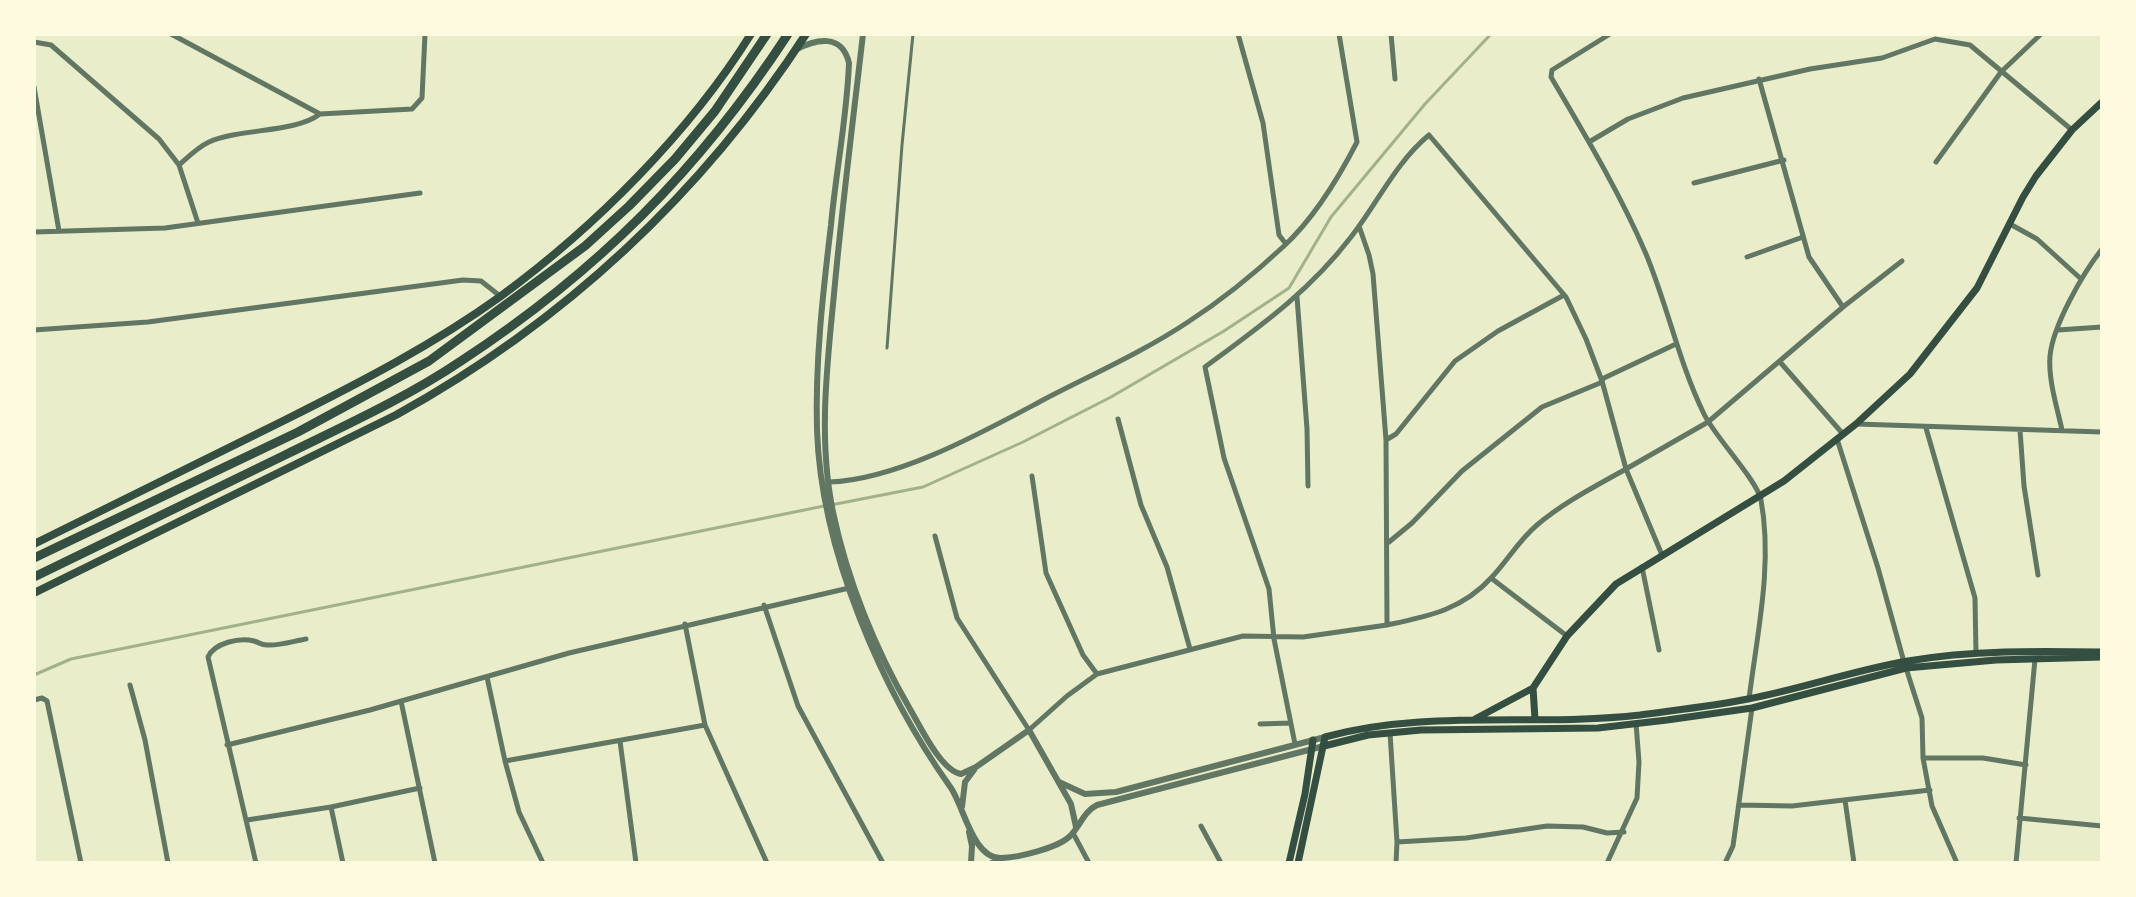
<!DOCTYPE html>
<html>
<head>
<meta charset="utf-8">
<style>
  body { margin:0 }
  #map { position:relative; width:2136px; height:897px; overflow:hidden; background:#e9edc9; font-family:"Fira Sans Condensed",sans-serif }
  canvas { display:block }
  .frame { position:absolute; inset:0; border:36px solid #fefae0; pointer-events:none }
</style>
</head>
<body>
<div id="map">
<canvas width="2136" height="897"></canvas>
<div class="frame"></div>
</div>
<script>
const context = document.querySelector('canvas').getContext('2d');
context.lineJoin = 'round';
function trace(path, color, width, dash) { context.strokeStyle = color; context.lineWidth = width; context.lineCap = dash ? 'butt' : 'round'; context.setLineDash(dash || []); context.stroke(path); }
trace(new Path2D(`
  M831,505l92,-18 100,-45 88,-45 113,-66 65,-43 42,-71 94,-113 66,-70
  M34,675l37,-16 753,-153`), '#a3b18a', 3);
trace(new Path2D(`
  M887,348l15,-203 11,-111`), '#617663', 3);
trace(new Path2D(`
  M171,34l149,80
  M1238,34l25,89 16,112 7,9
  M1391,34l4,45
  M1610,34l-58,36 -1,7c34,58 69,116 95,177 22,53 33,109 58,160 11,23 53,66 57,86 12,65 -4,134 -12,199
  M34,42l17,3 108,94 20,26 19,58
  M1759,79l50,178 34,50
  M34,87l25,144
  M1589,142l39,-23 55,-21 127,-29 72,-11 53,-19 35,6 102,85
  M1936,162l65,-90 40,-38
  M179,165c9,-8 19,-18 30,-23 32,-14 86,-9 111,-28l92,-5 10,-11 3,-64
  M1694,183l90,-23
  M2010,224l27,15 43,39
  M1359,226l10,29 4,19 13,166 1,185c42,-9 75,-15 105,-48 16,-17 27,-37 45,-52 27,-23 59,-39 89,-56l36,86
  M34,232l131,-4 255,-35
  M1747,257l56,-20
  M1297,297l10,132 1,57
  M34,330l114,-8 315,-42 18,1 19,15
  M2058,330l44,-3
  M1780,362l63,72
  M1118,419l23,86 26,62 23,82
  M1856,424l246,8
  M1926,428l49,170 1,55
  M2020,430l4,56 14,89
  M2062,430c-5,-23 -14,-51 -12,-74 3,-31 33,-83 52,-107
  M1837,439l41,129 26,94
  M1386,440l10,-6 59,-73 43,-30 66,-36
  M1032,476l14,97 37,82 14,19
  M829,482c68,-2 154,-50 214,-82 48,-25 100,-48 145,-78 34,-22 66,-48 96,-76 30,-28 54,-67 73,-104l-18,-108
  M935,536l22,82 72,112 38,-34 30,-22 146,-38 60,1 84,-12
  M1389,542l23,-19 50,-52 80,-64 58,-24 4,-5 72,-34
  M1642,567l17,83
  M1491,578l76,58
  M764,605l34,101 85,157
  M685,624l20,101 62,138
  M1906,668l16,50 1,40 9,48 25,57
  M487,677l18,84 14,51 24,51
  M130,685l15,55 23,123
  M34,700l8,-2 5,3 34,162
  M401,701l34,162
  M1260,724l30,-1
  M1390,733l7,109 -1,21
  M620,741l16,122
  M1295,744l-21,-105 -5,-50 -45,-131 -19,-91c54,-40 104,-75 146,-130 26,-33 45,-75 78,-102l137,162 20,42 16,42 24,88 82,-47 135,-115 59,-46
  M227,745l143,-35 199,-57 280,-65
  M1923,758h60l43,7
  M505,761l200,-36
  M1845,800l9,63
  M1739,805l53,1 138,-16
  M331,807l12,56
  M2019,818l83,8
  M247,820l84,-13 89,-19
  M1201,826l20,37
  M1073,833l16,30
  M1397,842l69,-4 81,-12 36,1 24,6 17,-1
  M256,863l-48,-206c6,-14 32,-20 46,-16 7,2 6,4 13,4 12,1 27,-4 39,-6
  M990,863l12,-4
  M1607,863l30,-65 2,-36 -3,-39
  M1725,863l8,-17 19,-138
  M2016,863l19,-204`), '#617663', 5);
trace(new Path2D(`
  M863,34c-10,87 -21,173 -29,260 -7,72 -16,146 -1,218 14,67 42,137 77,197 10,17 31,62 51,65l15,-7 53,-37 42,74 5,23
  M795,50c21,-11 47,-17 54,13 -2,54 -13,108 -18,162 -8,67 -16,137 -14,205 4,121 65,261 134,358 13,19 22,71 50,70 16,0 56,-10 68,-21 11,-10 14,-25 28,-32l227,-59
  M1059,782l26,12 31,-2 209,-55
  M962,807l3,-25 9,-12
  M969,832l3,14 -1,17`), '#617663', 6);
trace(new Path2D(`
  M1475,719l58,-31
  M1535,719l-2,-31 34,-52 49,-52 168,-103 72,-57 54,-50 67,-86 46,-91 13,-21 36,-46 30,-28
  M1324,746l44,-11 53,-5 177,-2 69,-8 85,-12 154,-40 90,-8 106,-3
  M1289,863l16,-69 8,-54
  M1298,863l27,-126c103,-28 210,-10 315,-22 36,-5 73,-9 108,-16 54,-10 106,-29 160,-38 64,-11 129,-10 194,-9`), '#344e41', 7);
trace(new Path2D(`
  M34,544c84,-42 167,-82 251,-124 74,-37 148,-75 216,-124 94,-69 188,-163 250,-262
  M34,593l362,-178c167,-92 306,-221 410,-381`), '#344e41', 8);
trace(new Path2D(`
  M34,558l264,-126 131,-71 156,-115 44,-40 46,-47 40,-48 52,-77
  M34,577c84,-41 167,-81 251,-122 59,-29 121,-57 176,-94 136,-89 238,-191 327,-327`), '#344e41', 9);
</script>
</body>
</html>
